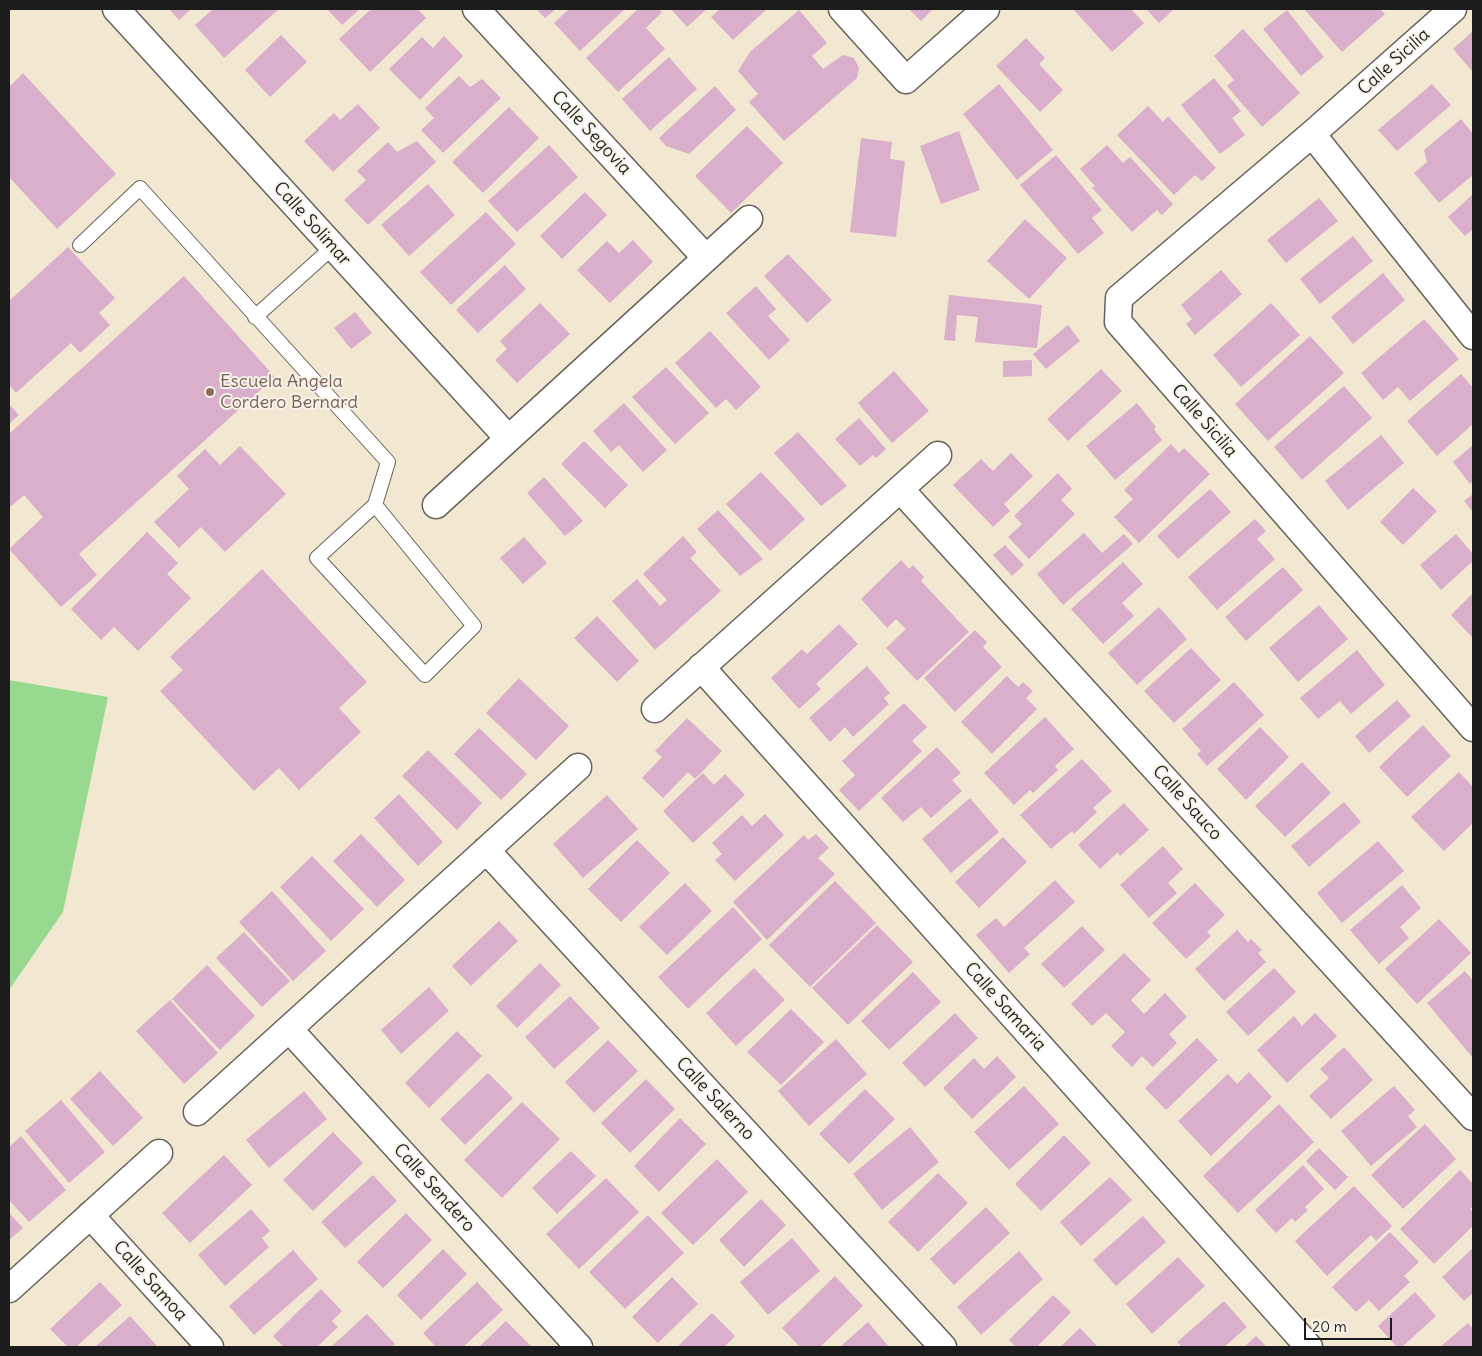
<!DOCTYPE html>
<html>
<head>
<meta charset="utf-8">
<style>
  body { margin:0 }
  #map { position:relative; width:1482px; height:1356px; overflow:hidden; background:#f2e7d0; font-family:Delius,sans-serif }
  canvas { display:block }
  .frame { position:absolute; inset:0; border:10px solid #1c1c1c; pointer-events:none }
  .scale { position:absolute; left:1304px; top:1318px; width:88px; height:22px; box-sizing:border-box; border:2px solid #1c1c1c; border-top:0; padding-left:6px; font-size:15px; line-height:18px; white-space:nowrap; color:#1c1c1c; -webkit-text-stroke:4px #f7f3e8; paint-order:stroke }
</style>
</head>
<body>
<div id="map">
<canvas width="1482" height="1356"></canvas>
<div class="frame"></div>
<div class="scale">20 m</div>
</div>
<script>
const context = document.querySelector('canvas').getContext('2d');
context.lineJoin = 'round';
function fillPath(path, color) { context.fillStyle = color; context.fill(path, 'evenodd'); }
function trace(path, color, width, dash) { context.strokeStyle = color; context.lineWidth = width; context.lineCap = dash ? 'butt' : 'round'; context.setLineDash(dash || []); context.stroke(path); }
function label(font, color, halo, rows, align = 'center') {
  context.font = font + ' Delius,sans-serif'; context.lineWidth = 4; context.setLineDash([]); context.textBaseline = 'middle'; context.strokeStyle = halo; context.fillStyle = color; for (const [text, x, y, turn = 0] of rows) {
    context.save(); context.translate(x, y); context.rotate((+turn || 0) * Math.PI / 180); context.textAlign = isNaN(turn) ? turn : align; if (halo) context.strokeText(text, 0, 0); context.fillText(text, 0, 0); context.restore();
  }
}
fillPath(new Path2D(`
  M9,680l99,17 -45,215 -54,78z`), '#98d88f');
fillPath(new Path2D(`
  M169,9h22l-12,11z
  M213,9h66l-55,49 -29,-33z
  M327,9h33l-18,16z
  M371,9h47l8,9 -56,54 -31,-33z
  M536,9h20l-11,9z
  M569,9h56l-45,42 -26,-28z
  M638,9h21l3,3 -16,16 19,21 -47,43 -32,-34z
  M671,9h36l-20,18z
  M720,9h47l-34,31 -22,-23z
  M909,9h24l-12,12z
  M1073,9h58l13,14 -32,29z
  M1146,9h28l-15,14z
  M1304,9h76l5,5 -43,38z
  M799,10l28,33 -15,13 11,13 20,-14 11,3 5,10 -2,10 -73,63 -35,-39 9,-8 -20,-23 12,-19z
  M1287,10l37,47 -23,19 -38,-47z
  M1243,29l57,64 -38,34 -35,-41 7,-6 -20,-24z
  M1473,31v41l-20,-23z
  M281,35l26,27 -37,35 -25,-27z
  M444,36l19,20 -43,44 -31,-31 33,-32 11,11z
  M1026,38l19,20 -6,6 24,26 -23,22 -44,-46z
  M669,57l28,32 -47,42 -28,-32z
  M23,73l93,101 -59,55 -48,-52v-90z
  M459,76l11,11 12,-8 19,19 -58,55 -22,-23 13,-12 -9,-10z
  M1214,78l27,33 -9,7 13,17 -25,19 -39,-49z
  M999,84l54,66 -36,30 -54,-66z
  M1432,84l19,21 -54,46 -19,-21z
  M715,86l21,24 -47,44 -23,-8 -7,-8z
  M358,104l22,24 -47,44 -29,-31 30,-28 6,7z
  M1148,106l15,16 5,-6 48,52 -14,13 -7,-6 -21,20 -57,-60z
  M509,107l30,31 -56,55 -31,-31z
  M1461,119l12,15v41l-34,28 -25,-30 13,-11 -3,-12z
  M747,126l36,37 -52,50 -36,-37z
  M959,131l21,59 -39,14 -21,-58z
  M861,138l31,4 -2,17 15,2 -9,76 -46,-5z
  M417,141l19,21 -68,63 -24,-25 22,-20 -9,-9 31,-29 9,10z
  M549,145l29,32 -61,55 -29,-31z
  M1107,145l16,18 7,-6 43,47 -11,11 -5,-5 -25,22 -40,-44 3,-2 -15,-17z
  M1056,155l46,55 -10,8 12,15 -26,21 -58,-69z
  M428,184l27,31 -46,41 -28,-31z
  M585,192l22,23 -45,44 -22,-23z
  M1473,194v35l-8,7 -17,-19z
  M1319,198l19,23 -52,42 -19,-23z
  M486,212l30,32 -65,61 -31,-33z
  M1025,219l42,39 -38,41 -42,-38z
  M1353,236l20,25 -53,43 -20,-25z
  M633,240l20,22 -43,41 -33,-33 30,-29 12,12z
  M68,247l47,51 -16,15 11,12 -30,28 -9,-10 -55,50 -7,-8v-84z
  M788,254l44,46 -25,23 -43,-47z
  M505,265l21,24 -48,44 -22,-23z
  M1221,270l21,24 -47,41 -9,-11 6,-5 -11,-14z
  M1383,273l22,27 -52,44 -22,-27z
  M184,276l91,101 -196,177 18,21 -36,32 -52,-58 34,-32 -19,-22 -15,13v-74z
  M756,286l20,23 -8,7 22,24 -21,20 -43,-47z
  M949,295l93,10 -5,43 -62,-6 3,-25 -21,-2 -2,26 -11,-1z
  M540,303l30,31 -53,49 -22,-23 12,-11 -7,-8z
  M1271,303l29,32 -59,52 -28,-32z
  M355,312l17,21 -21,16 -17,-21z
  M1424,319l35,40 -49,42 -12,-14 -15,13 -22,-27z
  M1068,325l12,16 -34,28 -13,-15z
  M710,331l51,56 -25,23 -10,-11 -10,9 -41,-45z
  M1310,336l34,37 -76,68 -33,-37z
  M1032,360v16l-29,1v-16z
  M666,367l43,46 -34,31 -43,-47z
  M1101,369l21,22 -54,50 -21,-22z
  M894,371l35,40 -37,32 -34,-40z
  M1461,374l12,14v36l-36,32 -30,-35z
  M1344,386l28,32 -70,62 -28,-33z
  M624,403l43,47 -24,22 -24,-27 -8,7 -18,-21z
  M1137,403l19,24 -2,2 8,11 -47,40 -29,-34z
  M9,404l10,11 -10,9z
  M859,418l27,31 -10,9 -3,-3 -13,11 -25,-27z
  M798,432l49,54 -26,20 -47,-53z
  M1381,435l23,28 -56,47 -23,-29z
  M584,441l44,44 -23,23 -44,-44z
  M1171,444l8,9 5,-5 26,26 -71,69 -25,-26 19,-18 -9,-9z
  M1473,445v36l-3,3 -17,-22z
  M240,446l46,48 -61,58 -24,-25 -22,21 -25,-26 35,-33 -12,-13 28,-27 15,16z
  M1011,453l22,23 -29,28 6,7 -17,16 -40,-42 28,-26 12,12z
  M761,472l44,47 -35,32 -44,-47z
  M1058,473l14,16 -11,11 14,14 -46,45 -21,-22 14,-13 -8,-8z
  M544,477l39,44 -18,15 -38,-43z
  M1413,488l24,23 -34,34 -23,-23z
  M1210,489l21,23 -53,47 -21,-23z
  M1473,494v18l-9,-11z
  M718,510l45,49 -23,17 -43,-47z
  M1255,519l11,12 -9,8 18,20 -58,51 -29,-33z
  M147,532l31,31 -11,11 24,24 -53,53 -24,-24 -13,13 -30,-31z
  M1084,533l18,20 22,-19 9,10 -70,61 -26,-31z
  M1456,534l17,20v7l-32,29 -21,-25z
  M683,536l14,16 -7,6 31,33 -66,59 -43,-49 25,-22 23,27 7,-6 -24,-26z
  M524,537l23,26 -24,21 -23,-26z
  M1005,545l19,20 -12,11 -19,-21z
  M901,560l8,9 4,-4 11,12 -3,4 48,51 -52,49 -31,-33 20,-19 -10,-10 -9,9 -26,-29z
  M1123,562l20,22 -21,19 12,13 -31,28 -32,-35z
  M1283,567l20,23 -57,51 -21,-24z
  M262,569l105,113 -28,26 22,24 -62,58 -20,-22 -25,23 -94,-100 23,-21 -13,-13z
  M1473,593v45l-22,-23z
  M1319,605l29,34 -50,43 -29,-34z
  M1159,607l28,32 -50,46 -29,-32z
  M597,616l42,45 -22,21 -43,-44z
  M839,624l19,20 -42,40 5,5 -22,20 -28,-31 31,-29 5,5z
  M975,630l12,12 -4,5 19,20 -47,45 -31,-34z
  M1191,648l30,32 -47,43 -30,-32z
  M1357,650l28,35 -34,29 -11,-13 -22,18 -18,-21z
  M867,666l23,27 -6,5 5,6 -36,33 -8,-10 -15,15 -21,-24z
  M1007,676l11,11 5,-5 10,9 -7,7 11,11 -45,45 -31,-32z
  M519,678l50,48 -33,34 -50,-47z
  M1234,682l30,33 -57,51 -10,-12 4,-3 -19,-22z
  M1397,700l14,16 -42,37 -14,-17z
  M904,703l23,24 -15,14 10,10 -63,60 -20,-21 16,-15 -13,-14z
  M1045,717l29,32 -19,17 3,4 -25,23 -3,-3 -16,15 -30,-32z
  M687,718l35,33 -27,28 -7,-7 -25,26 -21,-20 20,-21 -7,-6z
  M1423,725l28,31 -44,41 -28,-30z
  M1260,727l29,30 -43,43 -29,-31z
  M479,728l48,46 -26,26 -47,-46z
  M937,747l24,26 -9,7 10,11 -31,27 -10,-11 -18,15 -22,-24z
  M428,750l54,53 -25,27 -55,-54z
  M1082,759l30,32 -19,17 4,4 -23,22 -2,-3 -21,18 -31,-34z
  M1302,762l29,31 -46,44 -30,-31z
  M1459,772l14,15v36l-29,28 -33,-34z
  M703,773l11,12 11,-11 20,21 -52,48 -30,-32z
  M399,794l44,48 -25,24 -44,-48z
  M607,795l31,34 -55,49 -30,-34z
  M970,798l29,34 -48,41 -29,-34z
  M1344,802l17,20 -52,45 -18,-21z
  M1124,803l25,27 -29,26 -2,-4 -18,17 -22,-24z
  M765,814l19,21 -49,46 -20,-21 7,-6 -10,-11 30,-28 10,11z
  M361,834l44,46 -28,27 -44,-46z
  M816,834l13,14 -11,10 17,16 -68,66 -34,-38 71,-67 4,5z
  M1003,837l24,25 -48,46 -24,-26z
  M637,840l33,33 -49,49 -33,-33z
  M1378,841l26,30 -62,52 -25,-30z
  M1163,846l20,23 -15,14 9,10 -28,25 -29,-33z
  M312,856l52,53 -33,32 -51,-54z
  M1055,880l20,22 -51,46 6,6 -21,19 -33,-38 20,-17 8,9z
  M835,881l41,42 -66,64 -41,-42z
  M685,883l27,28 -45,44 -28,-28z
  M1195,883l30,32 -18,17 4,4 -25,23 -34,-36z
  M1402,885l19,23 -21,19 9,11 -30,26 -29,-34z
  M272,891l54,60 -33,30 -54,-59z
  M733,907l29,32 -74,70 -30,-32z
  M1439,919l32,34 -54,51 -32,-35z
  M499,921l19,20 -47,45 -19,-20z
  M877,925l36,37 -65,63 -36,-37z
  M1082,926l23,24 -41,38 -23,-24z
  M1237,930l11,12 3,-3 11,11 -4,3 8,9 -42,39 -29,-32z
  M244,932l46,49 -28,26 -46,-49z
  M1124,953l27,27 -20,20 13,14 21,-21 22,24 -18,17 8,9 -24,24 -11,-11 -10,11 -21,-21 14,-14 -19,-19 -14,13 -21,-22z
  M540,963l21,22 -44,43 -21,-22z
  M207,965l48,51 -35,34 -48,-51z
  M754,968l31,32 -49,46 -30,-33z
  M1274,968l22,24 -48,44 -22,-24z
  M1465,971l8,10v77l-46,-55z
  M913,972l28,30 -52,48 -28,-29z
  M429,987l20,24 -48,43 -20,-24z
  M570,996l30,32 -46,41 -29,-32z
  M170,1000l48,53 -34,31 -48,-53z
  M791,1009l33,33 -43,43 -34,-33z
  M955,1013l23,25 -53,49 -23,-24z
  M1315,1013l22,23 -50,47 -30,-33 37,-34 8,10z
  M457,1031l25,25 -53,52 -24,-25z
  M1197,1038l21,22 -52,50 -21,-22z
  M836,1039l31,35 -58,52 -31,-35z
  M608,1040l30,31 -44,42 -29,-31z
  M1344,1047l29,33 -42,39 -22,-23 20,-18 -9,-9z
  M997,1056l19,21 -44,42 -29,-31 31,-30 10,11z
  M100,1071l43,47 -30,28 -43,-47z
  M1249,1072l23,25 -61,59 -33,-35 50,-47 9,10z
  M488,1073l25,25 -48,47 -25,-26z
  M646,1079l29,30 -45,44 -29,-30z
  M1024,1086l35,38 -50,46 -35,-38z
  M1394,1086l21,24 -7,6 9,11 -46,39 -30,-35z
  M865,1089l30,30 -46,45 -30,-30z
  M304,1091l23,28 -58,49 -23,-28z
  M61,1100l44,52 -36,31 -44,-52z
  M522,1102l38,37 -58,59 -38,-38z
  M1279,1104l35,38 -76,71 -35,-37z
  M680,1118l26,26 -47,48 -25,-26z
  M1425,1124l31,35 -53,50 -32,-34z
  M910,1127l29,35 -57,48 -29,-36z
  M333,1132l30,31 -50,48 -30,-31z
  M1064,1135l27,28 -50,48 -26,-27z
  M21,1136l45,54 -37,32 -20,-22v-53z
  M1319,1148l29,29 -13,13 -29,-29z
  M571,1151l25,25 -39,38 -25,-26z
  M224,1155l28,30 -62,58 -28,-30z
  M717,1159l31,33 -55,53 -32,-32z
  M1303,1165l21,24 -19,18 3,3 -13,12 -3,-4 -16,15 -21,-23z
  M1460,1170l13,14v22l-3,3 3,3v14l-39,38 -34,-35z
  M938,1173l30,30 -50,49 -30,-30z
  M373,1175l24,26 -52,47 -24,-26z
  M1110,1177l22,23 -51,46 -21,-24z
  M606,1178l33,34 -60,57 -33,-35z
  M1354,1186l38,40 -16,15 -5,-6 -44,41 -32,-35z
  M761,1199l25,26 -42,42 -25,-27z
  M986,1207l24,26 -56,52 -24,-26z
  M251,1209l19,22 -8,7 7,9 -44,39 -27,-31z
  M9,1213l14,15 -14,12z
  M406,1213l26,27 -49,48 -26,-26z
  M648,1215l36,38 -59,56 -36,-37z
  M1143,1216l23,26 -50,44 -23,-26z
  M1390,1232l29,30 -15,14 6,6 -31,29 -10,-11 -13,12 -24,-25z
  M792,1238l28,33 -52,44 -28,-33z
  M1473,1248v45l-9,8 -22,-24z
  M443,1249l24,25 -46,46 -24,-25z
  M293,1250l25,29 -64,56 -25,-29z
  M1019,1251l24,28 -62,56 -24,-28z
  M1178,1257l27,29 -53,48 -26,-30z
  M835,1276l28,30 -43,41h-20l-18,-19z
  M672,1277l26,27 -40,39 -26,-26z
  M100,1282l22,23 -46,42h-8l-18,-18z
  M477,1282l26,28 -40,37h-27l-13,-14z
  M321,1289l21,22 -10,10 6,6 -21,20h-33l-11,-11z
  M1415,1292l21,24 -34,31h-5l-19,-21z
  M1053,1295l18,17 -34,35h-21l-7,-7z
  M1224,1301l23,26 -23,20h-42l-5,-5z
  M712,1313l23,23 -11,11h-47z
  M367,1314l28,30 -3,3h-61z
  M130,1316l28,31h-63z
  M506,1321l26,26h-53z
  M868,1322l21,25h-49z
  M1468,1323l5,6v18h-33z
  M1080,1328l18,19h-38z
  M1256,1336l11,11h-23z`), '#daafcc');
const lane = new Path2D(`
  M80,245l60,-57 248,274 -13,43 -58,53 108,117 49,-49 -99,-121
  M255,317l78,-70`);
const street = new Path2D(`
  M116,9l392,429
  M476,9l230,249
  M842,9l64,71 80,-71
  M1453,9l-141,125 -193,164 -1,24 355,406
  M1312,134l161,202
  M900,489l573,628
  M436,505l313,-286
  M701,667l608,680
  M655,709l283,-254
  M486,850l457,497
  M289,1029l290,318
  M197,1112l381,-345
  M90,1215l120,132
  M9,1289l150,-136`);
trace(lane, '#67635b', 16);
trace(street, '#67635b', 29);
trace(lane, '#fff', 14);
trace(street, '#fff', 26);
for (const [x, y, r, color] of [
  [210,392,5,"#8d6e63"]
]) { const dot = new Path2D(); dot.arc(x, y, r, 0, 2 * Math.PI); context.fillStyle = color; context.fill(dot); trace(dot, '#f7f3e8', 2); }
label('18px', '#1c1c1c', '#f7f3e8', [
  ["Calle Sicilia",1394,62,-42],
  ["Calle Segovia",591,133,47],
  ["Calle Solimar",312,224,48],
  ["Calle Sicilia",1204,421,49],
  ["Calle Sauco",1187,803,48],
  ["Calle Samaria",1005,1007,48],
  ["Calle Salerno",715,1099,47],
  ["Calle Sendero",434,1188,48],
  ["Calle Samoa",150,1281,48]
]);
label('18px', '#785e54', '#f7f3e8', [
  ["Escuela Angela",220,382],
  ["Cordero Bernard",220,403]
], 'left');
</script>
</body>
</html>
